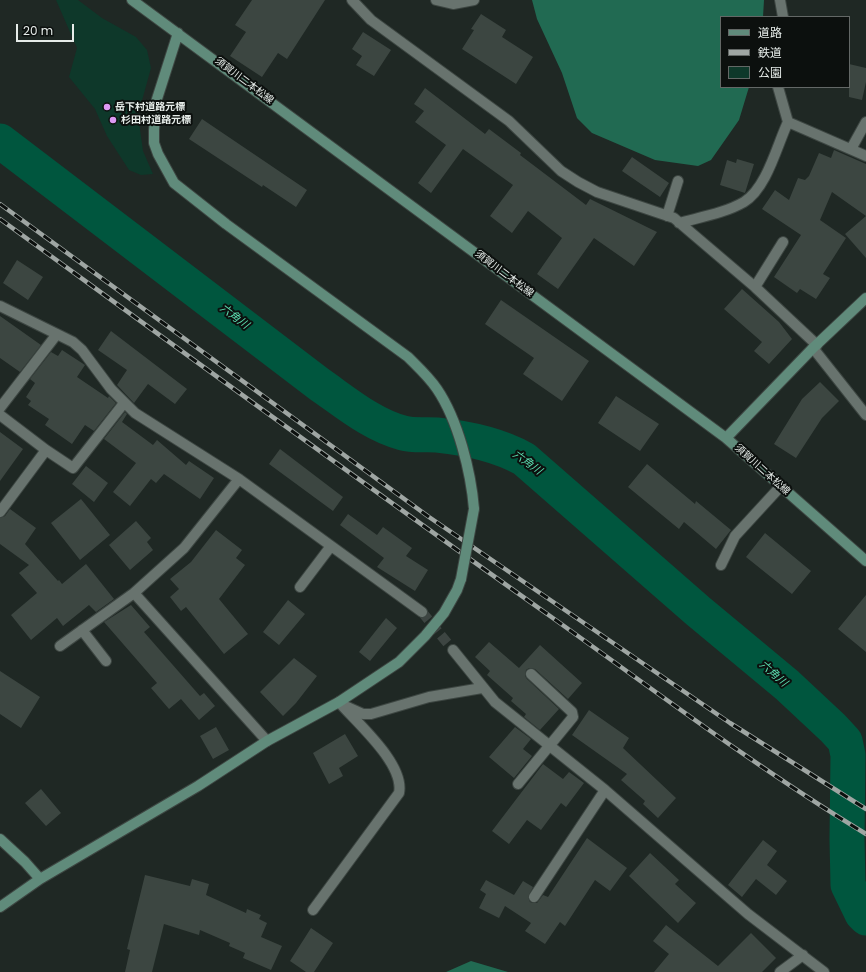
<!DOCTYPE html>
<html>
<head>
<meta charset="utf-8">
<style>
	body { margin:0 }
	#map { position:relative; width:866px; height:972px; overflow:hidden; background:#1f2824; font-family:Poppins,"Noto Sans JP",sans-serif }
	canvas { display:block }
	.legend { position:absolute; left:720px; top:16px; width:130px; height:72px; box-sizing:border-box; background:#0c100e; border:1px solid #636866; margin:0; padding:5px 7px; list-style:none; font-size:12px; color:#e6ece9 }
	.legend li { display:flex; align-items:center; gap:8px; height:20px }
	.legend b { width:20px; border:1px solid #636866 }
	.scale { position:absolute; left:16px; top:24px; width:58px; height:18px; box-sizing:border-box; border:2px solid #e6ece9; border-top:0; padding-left:5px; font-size:12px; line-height:14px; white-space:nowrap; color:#e6ece9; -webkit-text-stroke:3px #0c100e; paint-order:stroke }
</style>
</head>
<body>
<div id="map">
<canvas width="866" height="972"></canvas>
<ul class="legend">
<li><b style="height:5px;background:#608b7b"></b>道路</li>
<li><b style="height:5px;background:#9fa6a3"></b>鉄道</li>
<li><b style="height:11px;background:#0e382a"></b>公園</li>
</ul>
<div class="scale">20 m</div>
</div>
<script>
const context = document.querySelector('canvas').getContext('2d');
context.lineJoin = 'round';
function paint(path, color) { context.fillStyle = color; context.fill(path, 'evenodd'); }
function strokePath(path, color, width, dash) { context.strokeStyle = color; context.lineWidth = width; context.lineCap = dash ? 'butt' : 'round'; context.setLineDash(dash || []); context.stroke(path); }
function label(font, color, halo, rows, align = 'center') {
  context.font = font + ' Poppins,"Noto Sans JP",sans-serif'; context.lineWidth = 4; context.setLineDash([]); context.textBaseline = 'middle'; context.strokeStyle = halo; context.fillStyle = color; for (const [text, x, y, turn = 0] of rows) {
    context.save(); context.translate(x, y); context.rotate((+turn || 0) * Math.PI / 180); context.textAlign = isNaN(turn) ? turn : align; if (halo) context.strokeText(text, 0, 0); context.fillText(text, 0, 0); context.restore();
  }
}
paint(new Path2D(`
	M56,0h22l24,18 34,19 11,13 4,18 -13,47 5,36 10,23 -12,1 -12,-5 -22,-34 -12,-27 -26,-32 8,-29z`), '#0e382a');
paint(new Path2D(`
	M532,0h232l-1,17h-42v70h28l-10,33 -28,40 -13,6 -43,-6 -63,-27 -15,-15 -15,-45 -25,-54z
	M471,961l37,11h-62z`), '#216a52');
strokePath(new Path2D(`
	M0,141l319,243c26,18 53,41 84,49 11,3 23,1 34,2 30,3 60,9 87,24l174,152 89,74 46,43 12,13 3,14 -1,84 1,46 14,29 4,4`), '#00563e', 35);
paint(new Path2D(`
	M252,0h73l-38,59 -9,-6 -16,24 -32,-21 16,-24 -11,-7z
	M481,14l25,16 -4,7 31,20 -17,27 -54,-35 12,-19 -3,-1z
	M363,32l28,18 -17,26 -18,-11 6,-9 -10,-7z
	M849,64l17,4v14l-4,18 -13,-3z
	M425,88l60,46 4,-5 32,24 -1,2 66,50 4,-6 67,33 -23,34 -40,-28 -36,51 -21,-15 25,-36 -34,-27 -16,22 -22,-17 23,-31 -50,-36 -32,44 -13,-10 28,-38 -31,-23 9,-11 -10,-7z
	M202,119l105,71 -11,17 -33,-22 -1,2 -73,-48z
	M834,150l32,14v94l-21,-24 21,-18 -34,-24 -12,28 26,18 -23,36 7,4 -14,21 -16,-10 -3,4 -23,-16 27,-42 -39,-26 13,-19 14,10 9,-22 7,2 4,-4 10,-23 12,5z
	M632,157l37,26 -9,14 -38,-26z
	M737,159l17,5 -9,29 -25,-8 7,-25 9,3z
	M17,260l26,17 -15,23 -25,-17z
	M742,289l37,33 13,17 -23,25 -15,-13 8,-9 -38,-33z
	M501,300l88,61 -27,40 -39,-27 11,-16 -49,-34z
	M0,316l41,29 -21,27 -20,-14z
	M111,331l76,58 -12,15 -27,-20 -14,19 -17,-18 10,-15 -29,-20z
	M62,350l23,15 -8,12 31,21 1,-2 7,7 -22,28 -9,-6 -13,19 -27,-19 4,-6 -21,-14 3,-4 -5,-4 9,-14 -5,-4 21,-27 7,4z
	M820,382l19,19 -17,17 -26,40 -22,-14 28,-45z
	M616,396l43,28 -19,27 -42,-28z
	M125,412l2,2 -5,8 31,23 4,-5 29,25 3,-4 25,17 -14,21 -36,-25 -8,9 -5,-4 -21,27 -17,-14 23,-29 -32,-24z
	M0,432l23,17 -23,32z
	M280,449l63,48 -10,14 -64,-47z
	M647,464l48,40 1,-3 35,29 -15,19 -32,-27 -5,7 -51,-42z
	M86,466l22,17 -14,19 -22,-18z
	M81,499l29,36 -30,25 -29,-37z
	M10,509l26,19 -11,16 33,37 1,-1 3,4 24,-20 28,35 -18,13 -7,-7 -26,21 -6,-8 -26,22 -20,-25 26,-22 -18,-20 10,-8 -29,-21v-26l5,-2z
	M348,514l29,21 6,-8 29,21 -6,8 22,14 -13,21 -38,-24 7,-9 -44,-33z
	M136,521l15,17 -4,4 6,8 -23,20 -21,-25z
	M216,530l26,20 -6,8 9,7 -26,34 29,35 -24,20 -38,-47 -5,4 -11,-14 9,-8 -9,-10 21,-17z
	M765,533l46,38 -19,23 -46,-37z
	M866,595v57l-28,-23z
	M288,600l17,14 -26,31 -16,-13z
	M131,605l19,22 -6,5 56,64 4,-3 11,13 -16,14 -18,-21 -12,10 -18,-21 6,-5 -53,-61z
	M386,618l11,10 -27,33 -11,-9z
	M489,642l30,26 21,-23 42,38 -14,16 -33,-30 -6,-1 -3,2 -1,6 2,3 32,30 -19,21 -16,-13 2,-3 -15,-13 2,-3 -26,-23 3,-4 -15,-14z
	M294,658l23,18 -21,27 -13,13 -23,-24z
	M0,671l40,26 -19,31 -21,-14z
	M589,710l40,28 -6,10 53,50 -18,20 -15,-14 2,-3 -24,-21 6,-6 -55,-39z
	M216,727l13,23 -16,9 -13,-23z
	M515,727l16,12 -8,10 9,7 -18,22 -25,-21z
	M345,734l13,22 -19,12 4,8 -14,8 -16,-31z
	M543,764l20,15 6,-7 15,11 -18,24 -5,-4 -20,27 -14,-10 -18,24 -17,-13z
	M41,789l20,24 -15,13 -21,-23z
	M587,838l40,30 -17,23 -15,-11 -30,46 -5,-4 -15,22 -20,-13 6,-8 -26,-17 -6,12 -20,-10 7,-14 -6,-4 6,-10 28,15 9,-14 10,6 -5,10 2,5 3,1h4l6,-8 5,2z
	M763,840l14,11 -10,14 20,16 -11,14 -20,-16 -14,18 -14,-12z
	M650,853l29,27 -4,4 21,19 -18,20 -49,-47z
	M145,875l45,11 2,-7 17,5 -3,11 40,18 1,-4 14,6 -2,4 8,4 -6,14 21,9 -11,24 -28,-12 2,-5 -16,-7 1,-3 -30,-13 -1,5 -35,-11 -12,48h-27l5,-22 -3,-1z
	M666,925l52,41 33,-33 25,25 -14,14h-108l15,-18 -16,-13z
	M311,928l22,15 -19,29h-8l-16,-11z`), '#3c4641');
strokePath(new Path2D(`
	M422,612l31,38`), '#3d4542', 10, [10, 5]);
const street = new Path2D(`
	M352,0l19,20 138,101 52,50 17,11 19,10 77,26 81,69 62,58
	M436,0l17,4 21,-4
	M780,0l3,17
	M778,87l10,35
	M851,149l15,-27
	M667,216l11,-35
	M679,223c22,-6 46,-10 65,-21 23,-14 33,-57 44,-80l78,34
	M755,287l28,-45
	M0,306l73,36 9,8 29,39 24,24 104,66 183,133
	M813,348l53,67
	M0,408l57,-74
	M0,415l46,35 -46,62
	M46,450l27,18 51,-65
	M721,565l14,-29 45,-49
	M300,587l31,-41
	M134,593l133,148
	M82,630l24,31
	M60,646l74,-53 50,-45 55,-69
	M453,650l42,52 110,88 143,124 76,58
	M343,705l20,9h8l58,-17 53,-9
	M518,784l55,-67 -1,-5 -41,-38
	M534,897l71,-107
	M313,910l86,-117c6,-29 -42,-70 -60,-91
	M780,972l23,-17`);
const secondary = new Path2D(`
	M132,0l594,438 140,123
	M178,33l-22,69 -2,28v13l4,11 16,29 52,41 182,133c10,10 21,20 29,32 21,31 34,83 37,120
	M726,438l87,-90 53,-50
	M0,839l25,23 15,17
	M0,907l40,-28 158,-93 69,-45 72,-39 60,-40 26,-26 19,-23 13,-23 4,-11`);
strokePath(street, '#3d4642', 12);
strokePath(secondary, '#3d4642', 12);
strokePath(street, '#68736e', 10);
strokePath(secondary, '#608b7b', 10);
const rail = new Path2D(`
	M0,204l429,313 301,206 136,86
	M0,219c183,133 365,266 550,397 104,74 207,152 316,218`);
strokePath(rail, '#9fa6a3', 4.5);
strokePath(rail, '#0c100e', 3, [9]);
const secondaryBridge = new Path2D(`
	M461,579l13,-70`);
strokePath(secondaryBridge, '#3d4642', 12, []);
strokePath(secondaryBridge, '#608b7b', 10);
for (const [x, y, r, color] of [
	[107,107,4,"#dc99f4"],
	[113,120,4,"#dc99f4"]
]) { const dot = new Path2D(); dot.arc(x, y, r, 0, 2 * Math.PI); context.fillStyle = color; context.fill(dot); strokePath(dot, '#0c100e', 1.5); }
label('10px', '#e6ece9', '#0c100e', [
	["須賀川二本松線",244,81,37],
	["須賀川二本松線",504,274,37],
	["須賀川二本松線",762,470,42]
]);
label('bold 10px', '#e6ece9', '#0c100e', [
	["岳下村道路元標",115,107],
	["杉田村道路元標",121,120]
], 'left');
label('italic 11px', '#5bdeb0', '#0c100e', [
	["六角川",234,317,37],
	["六角川",527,463,36],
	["六角川",773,674,41]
]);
</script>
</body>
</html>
